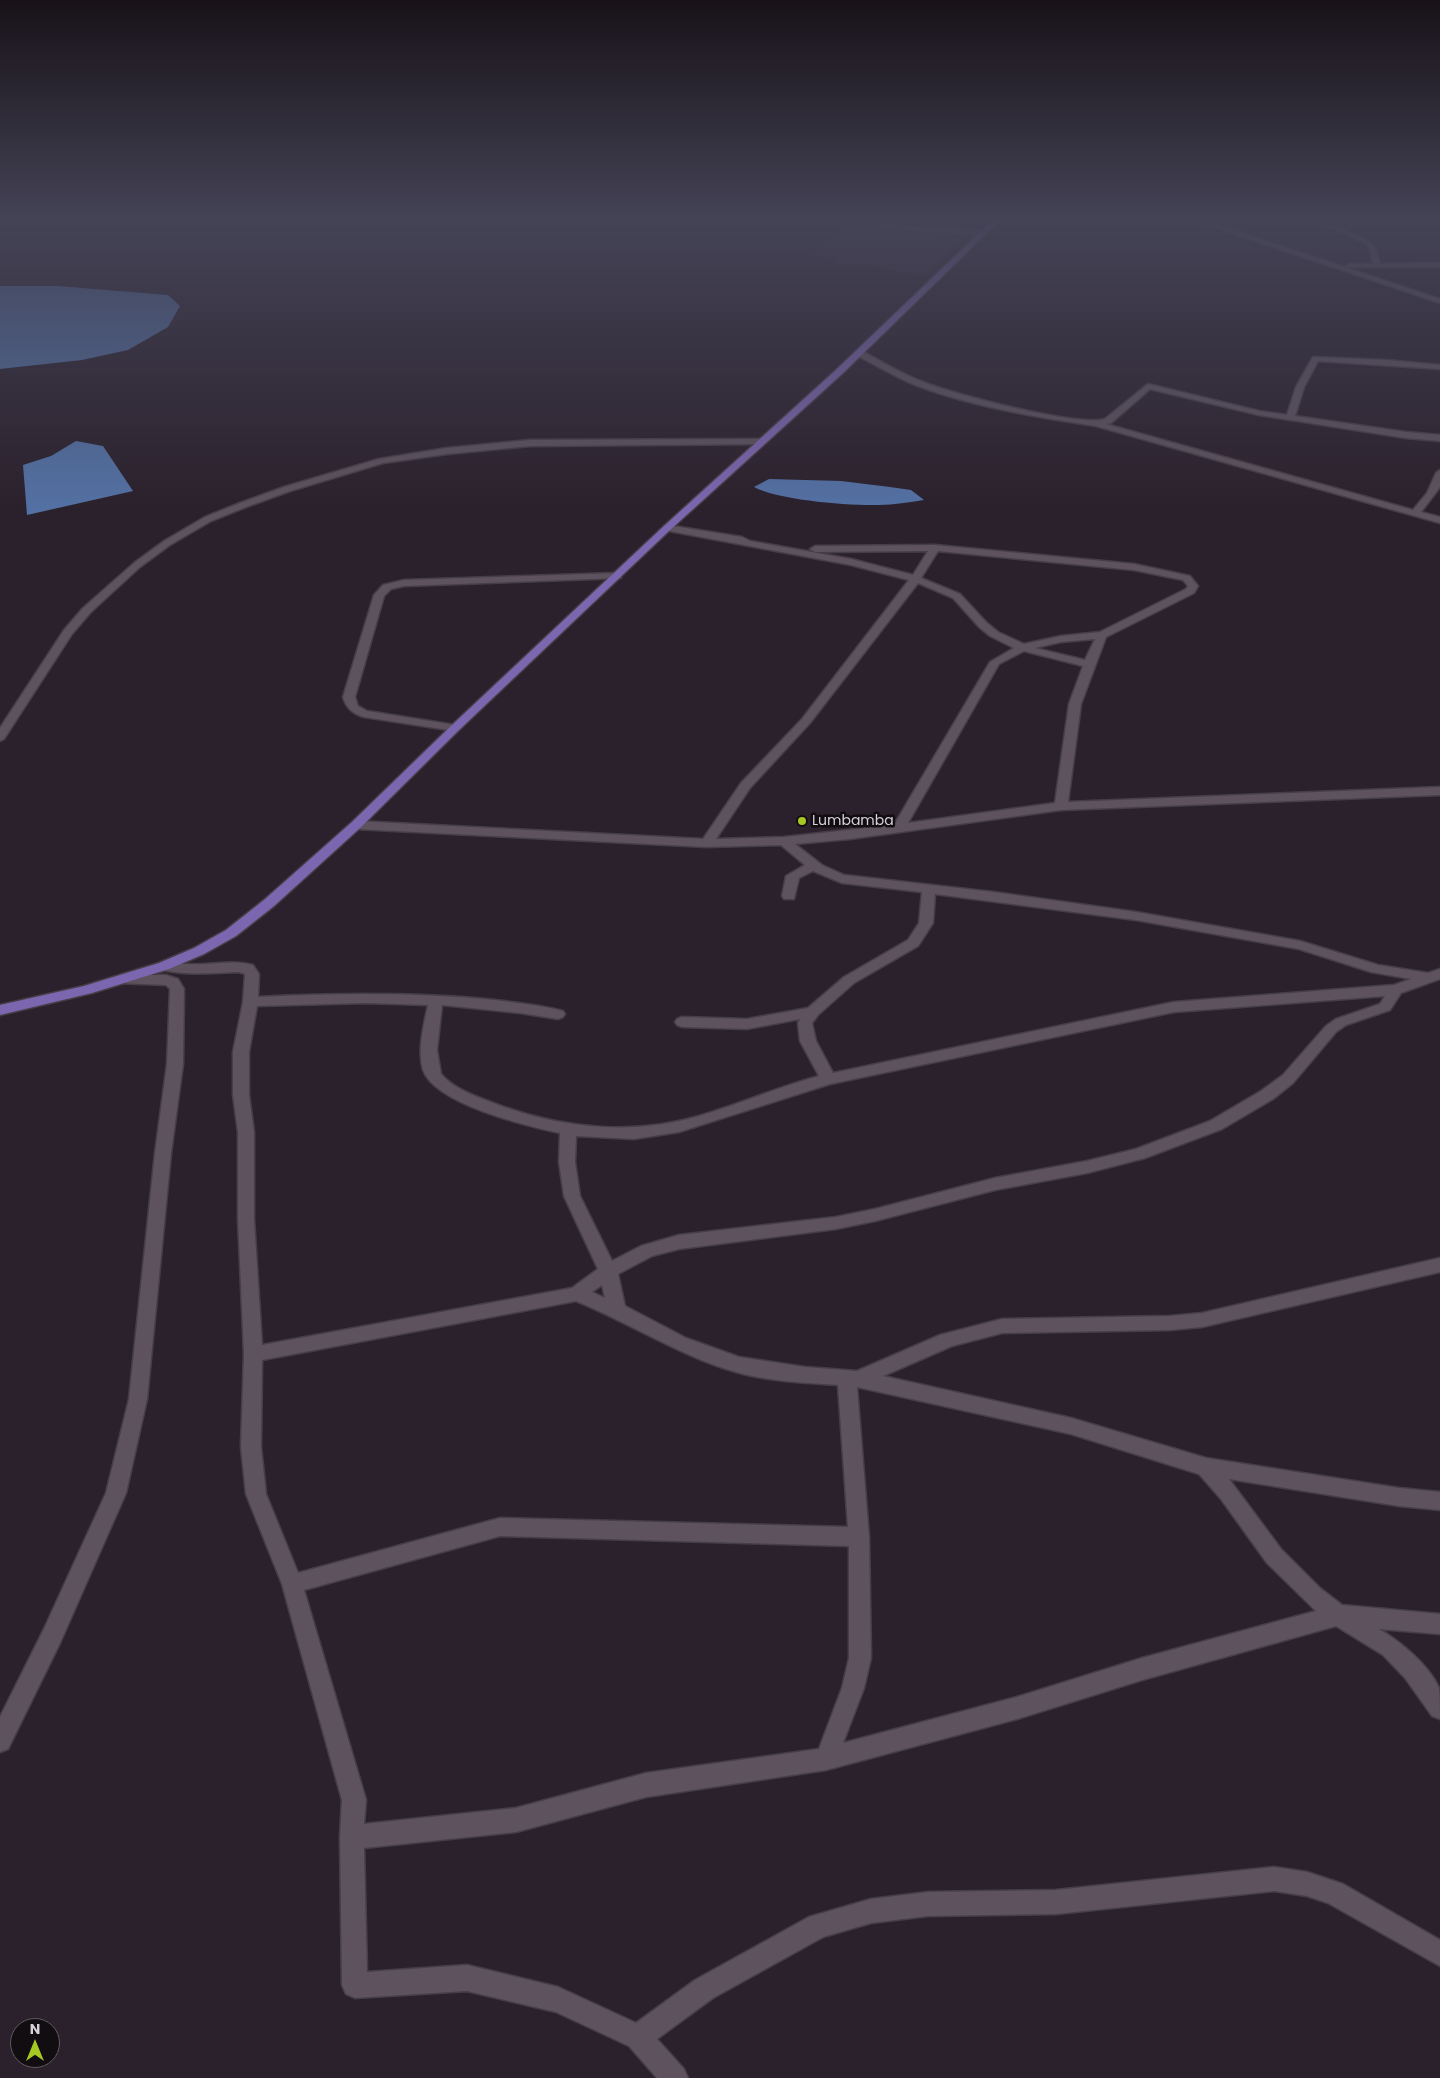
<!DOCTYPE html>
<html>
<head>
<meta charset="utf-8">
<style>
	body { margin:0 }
	#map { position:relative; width:1440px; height:2078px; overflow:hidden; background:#2b212c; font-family:Poppins,sans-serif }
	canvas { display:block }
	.north { position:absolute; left:10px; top:2018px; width:50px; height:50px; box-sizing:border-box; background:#110d11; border:1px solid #605b60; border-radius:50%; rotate:0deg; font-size:14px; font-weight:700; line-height:20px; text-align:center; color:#d6d0d7 }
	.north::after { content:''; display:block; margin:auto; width:18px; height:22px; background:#a5c823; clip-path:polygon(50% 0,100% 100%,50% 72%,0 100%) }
</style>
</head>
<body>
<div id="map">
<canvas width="1440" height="2078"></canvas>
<div class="north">N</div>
</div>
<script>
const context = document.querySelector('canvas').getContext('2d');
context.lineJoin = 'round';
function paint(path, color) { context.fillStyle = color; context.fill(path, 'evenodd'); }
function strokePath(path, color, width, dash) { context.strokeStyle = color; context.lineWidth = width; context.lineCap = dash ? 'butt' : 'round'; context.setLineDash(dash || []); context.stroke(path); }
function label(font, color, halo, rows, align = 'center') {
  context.font = font + ' Poppins,sans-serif'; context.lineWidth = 5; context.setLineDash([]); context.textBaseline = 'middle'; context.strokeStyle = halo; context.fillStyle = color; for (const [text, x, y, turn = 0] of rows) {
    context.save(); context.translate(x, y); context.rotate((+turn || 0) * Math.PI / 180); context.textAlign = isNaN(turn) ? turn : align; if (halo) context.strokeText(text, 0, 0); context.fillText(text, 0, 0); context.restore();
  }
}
paint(new Path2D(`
	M849,224l117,12 -41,40 -28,-4 -15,-5 -50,-4 7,-5 -27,-4z`), '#372938');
paint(new Path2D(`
	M0,286h57l111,9 12,11 -12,21 -40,23 -46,10 -82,9z
	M76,441l27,5 30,45 -106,24 -4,-50 28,-9z
	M769,479l72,2 49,6 21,3 13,10c-15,2 -30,5 -45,5 -30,1 -101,-5 -125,-18z`), '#5371a4');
const minor = new Path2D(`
	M832,220h22l63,7 67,4 3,2 -3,2 -67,-4z
	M1193,220h10l237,79v4z
	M1315,220h9l46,22 6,8 4,14 60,-1v4h-93l-1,-1 3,-2h24l-3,-14 -4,-6z
	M856,351h6c20,11 40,23 61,31 30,12 155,45 182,37l43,-35 111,27 28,4 9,-28 17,-30 73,3 54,5v4l-122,-8 -14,26 -9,29 111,16 34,3v6l-34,-3 -147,-23 -109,-26 -39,34 -5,1 307,86 14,-17 9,-20 4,-3v17l-19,25 19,5v6l-344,-97c-59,-9 -122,-19 -178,-40 -21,-8 -42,-21 -62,-31z
	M761,439l3,1v4l-234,2 -83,8 -64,9 -93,28 -44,16 -35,14 -41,24 -30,22 -49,45 -19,22 -68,105 -4,2v-13l64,-98 19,-22 51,-45 30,-22 41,-24 35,-14 44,-16 95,-28 68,-11 83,-8z
	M667,525l75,12 8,4 101,18 62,16 15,-24 -113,1 -5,-3 5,-3 120,-1 199,19 56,12 8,10 -4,7 -88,44 -25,67 -13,98 372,-15v8l-379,15 -211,29 -55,5 27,21 22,10 149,17 143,20 164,29 78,24 50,8 12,-4v10l-39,14 -11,17 -44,15 -10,7 -43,51 -20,16 -51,30 -77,29 -58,15 -92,17 -120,31 -39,8 -157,20 -27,7 -34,18 7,32 61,32 53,19 66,10 52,4 83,-36 62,-16 168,-3 32,-3 238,-55v14l-238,55 -32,3 -168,3 -50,13 -69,30 188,42 135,40 193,30 41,4v18l-41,-4 -170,-27 52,70 39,39 22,17 98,9v20l-61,-5c21,12 51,37 60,59 1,8 1,22 1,31l-8,-3 -27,-38 -22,-23 -47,-29 -194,54 -125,39 -191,51 -180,27 -130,35 -152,16 3,124 100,-7 91,22 78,36 59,-43 114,-63 62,-18 57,-7 128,-2 218,-23 33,5 36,12 97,56v26l-112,-63 -21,-7 -33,-5 -218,23 -128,2 -57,7 -48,14 -110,61 -56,41 27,30 4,9h-31l-28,-32 -73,-34 -89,-21 -112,7 -9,-4 -4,-9 -2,-148 2,-37 -60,-216 -36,-90 -5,-47 3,-93 -6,-135v-87l-5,-37v-43l10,-50 2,-28 -6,-2c-27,1 -54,4 -80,-3l-2,-3 2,-3c9,-3 18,1 27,1 22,2 45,-5 67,1l6,9 -1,23c79,-4 158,-5 237,3 22,3 46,5 68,11l2,3 -2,3 -5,2 -38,-6 -78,-8 -5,45 4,24c14,17 43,25 63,33 63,22 131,28 195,9 41,-12 79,-29 120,-40l-19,-35 -2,-18 2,-4 -53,10 -65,-2 -5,-2 -2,-3 2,-3 5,-2 65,2 61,-11 36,-31 64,-37 11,-17 3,-31 -80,-9 -29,-12 -14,7 -5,21h-10l-2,-3 4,-20 19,-11 -24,-20 -74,2 -351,-18 -6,-4 6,-4 347,18 38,-56 61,-64 107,-139 -58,-15 -187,-35v-4zM938,551l196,19 49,10 5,6 -2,3 -86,43 -39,4 -37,8 -26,-12 -11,-9 -27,-29 -39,-16zM918,583l35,15 26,29 11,9 24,12 -24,14 -96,163 -110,12 -68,2 34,-51 60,-65zM1095,639l-10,21 -50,-12 26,-6zM1024,651l59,15 -14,38 -14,99 -147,20 91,-159zM935,894l201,26 163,29 72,23 40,7 -17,6 -220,17 -341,71 -17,-32 -4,-18 6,-8 36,-32 64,-37 15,-23zM1385,996l-5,8 -44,15 -10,7 -43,49 -22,16 -51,30 -74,28 -49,12 -92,17 -120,31 -39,8 -157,18 -38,11 -29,15 -32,-65 -5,-34 1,-26 58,3 45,-7 151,-48 344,-72zM366,1003l62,2c-4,19 -11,45 -5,65 12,34 104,56 137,63l-1,29 5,34 34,73 -26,19 -310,57 -8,-126v-87l-5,-37v-43l8,-46zM602,1285l3,13 -13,-6zM576,1301c54,22 104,55 160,71 29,9 72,11 102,13l10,142 -348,-9 -202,55 -32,-79 -5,-47 1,-87zM857,1387l214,47 128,40 22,25 46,64 49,48 -174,47 -125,39 -174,46 21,-55 7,-30 -2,-121zM500,1536l349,10v112l-7,30 -23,61 -173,24 -130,35 -152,16 2,-24 -62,-210z
	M617,573l4,1v4l-217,8 -13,3 -7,7 -29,101 3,9 9,5 88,14 6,3 -6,3 -91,-14c-11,-3 -18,-9 -21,-20l31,-102 9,-10 21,-5z
	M121,975h45l12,4 6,10 -1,75 -12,89 -24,246 -21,94 -66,150 -52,106 -8,3v-35l44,-88 62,-136 23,-94 26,-246 12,-89 3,-75 -4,-4 -50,-2 -2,-3 2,-3z`);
const primary = new Path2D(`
	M993,220h7l-157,153 -173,157 -211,200 -99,98 -86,78 -38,30 -32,18 -35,15 -77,24 -92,22v-10l84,-19 75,-23 35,-15 32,-18 38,-30 88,-78 99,-96 213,-200 173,-157z`);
strokePath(minor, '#463e47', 3);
strokePath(primary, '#463e47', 3);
paint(minor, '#5d525e');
paint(primary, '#7c66b0');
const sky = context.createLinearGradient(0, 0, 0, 511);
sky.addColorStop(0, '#181218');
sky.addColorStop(0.43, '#444356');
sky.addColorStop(1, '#44435600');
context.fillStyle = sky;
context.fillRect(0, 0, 1440, 511);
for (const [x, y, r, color] of [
	[802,821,5,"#a5c823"]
]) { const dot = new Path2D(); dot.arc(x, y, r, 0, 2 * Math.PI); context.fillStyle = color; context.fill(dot); strokePath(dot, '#110d11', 2); }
label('14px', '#d6d0d7', '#110d11', [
	["Lumbamba",812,821]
], 'left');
</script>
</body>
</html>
